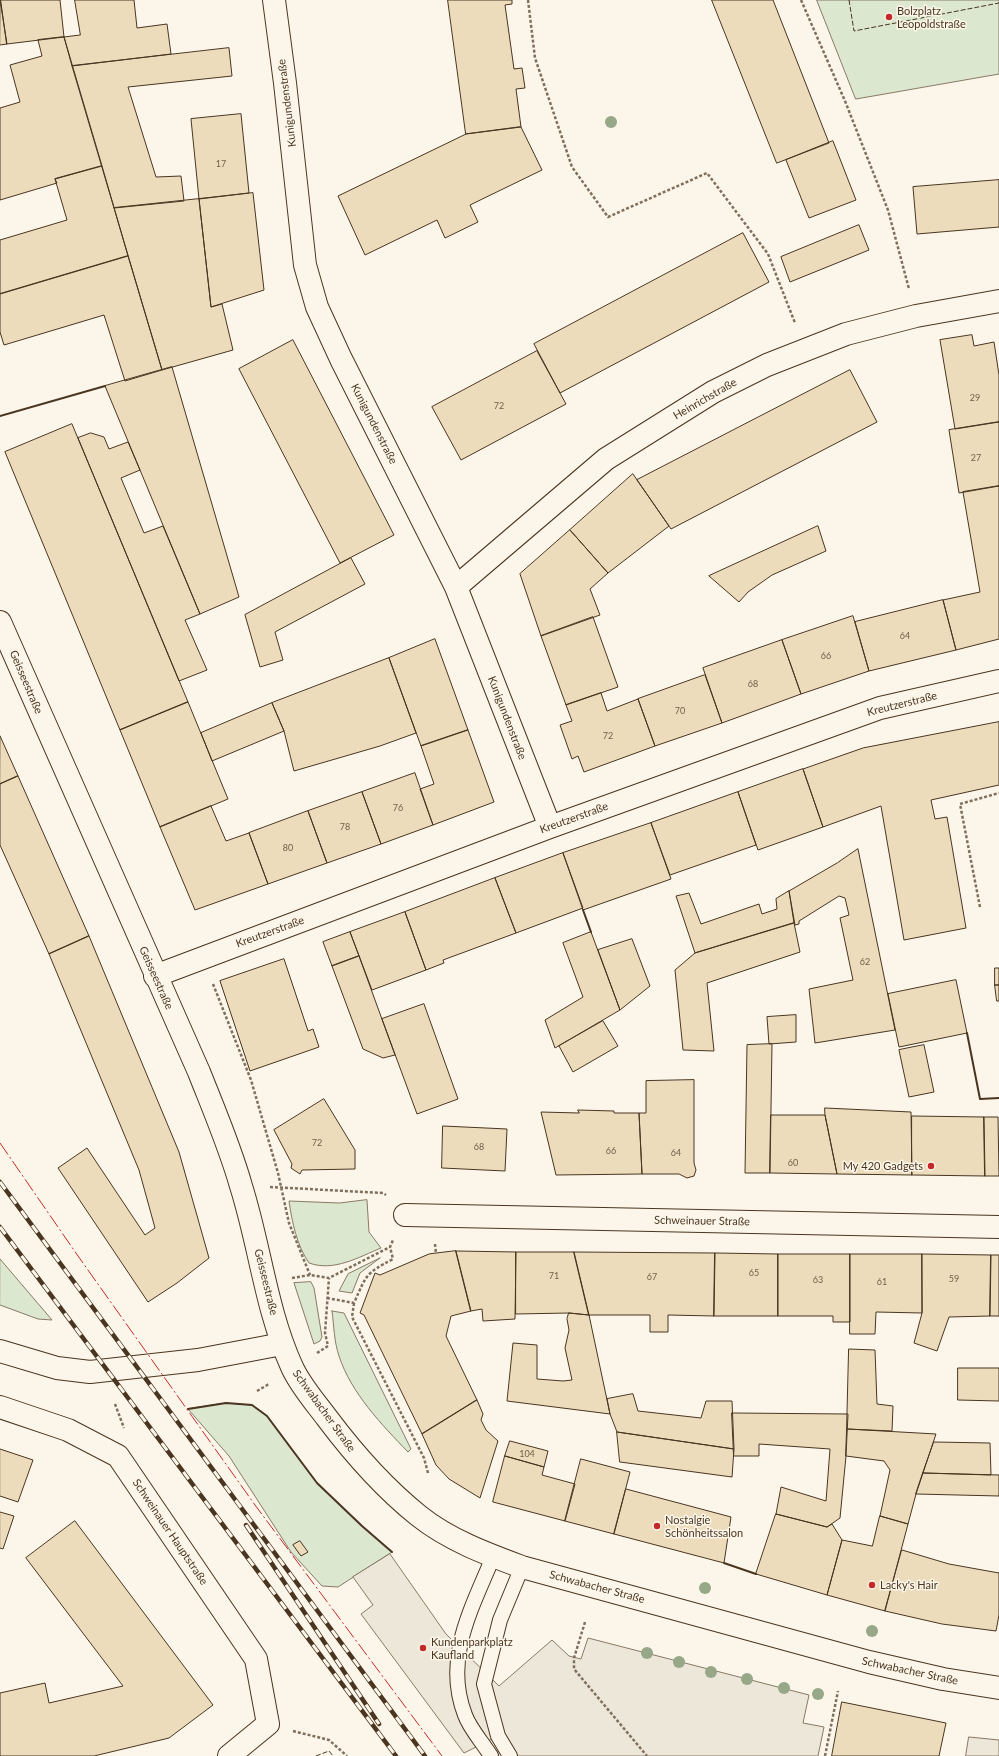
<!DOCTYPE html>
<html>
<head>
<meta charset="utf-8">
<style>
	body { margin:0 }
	canvas { display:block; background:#fbf6e9 }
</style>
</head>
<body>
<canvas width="999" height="1756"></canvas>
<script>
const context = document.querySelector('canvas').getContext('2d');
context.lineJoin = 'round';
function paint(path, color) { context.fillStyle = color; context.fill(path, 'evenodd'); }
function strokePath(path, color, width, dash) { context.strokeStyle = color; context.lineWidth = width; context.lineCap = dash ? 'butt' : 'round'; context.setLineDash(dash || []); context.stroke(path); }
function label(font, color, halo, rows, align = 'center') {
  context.font = font + ' Lato,sans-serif'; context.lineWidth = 3; context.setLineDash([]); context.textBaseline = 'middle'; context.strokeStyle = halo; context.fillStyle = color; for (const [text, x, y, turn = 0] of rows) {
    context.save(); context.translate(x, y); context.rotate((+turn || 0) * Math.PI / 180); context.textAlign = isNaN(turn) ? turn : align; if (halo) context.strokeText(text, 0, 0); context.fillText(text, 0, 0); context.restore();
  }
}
const green = new Path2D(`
	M817,0h182v74l-143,25z
	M367,1200l2,32 12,16c-22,9 -47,24 -72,15 -12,-17 -17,-41 -20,-62l50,2z
	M380,1258l-20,15 -8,20 -13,-2 9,-17z
	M0,1259l52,61 -14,-1 -38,-14z
	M311,1282l3,6 8,49 -2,4 -6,3 -20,-61z
	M332,1311l12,2 67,136 -3,3c-26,-27 -57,-59 -69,-96 -5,-15 -5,-30 -7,-45z
	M226,1403l26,2 15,11 50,67 45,43 30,26 -54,35 -16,-1 -31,-34 -62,-96 -41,-47z`);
paint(green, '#dce7d0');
strokePath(green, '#887966', 1);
const parking = new Path2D(`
	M390,1554l56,80 53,52 53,-46 17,16 12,3 7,-21 221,57 -6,28 21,4 -6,29h-308l-12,-20 -34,17 -103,-139 12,-9 -20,-28z
	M969,1737l30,3v16h-33z`);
paint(parking, '#ede7d9');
strokePath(parking, '#887966', 1);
const building = new Path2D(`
	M0,0l7,44 -7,1z
	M1,0h59l4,37 -57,7z
	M75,0h59l3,28 30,-4 4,30 -99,12 -8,-29 16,-2z
	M448,0h64v4l-7,1 9,64 8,-1 3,20 -9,1 5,38 -55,7z
	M712,0h61l56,143 -52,20z
	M64,37l38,129 -47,13 2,4 -57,17v-92l20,-6 -10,-37 32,-9 -4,-16z
	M229,48l3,28 -104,11 28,90 25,-1 3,25 -70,7 -42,-142z
	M241,114l8,79 -50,6 -8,-80z
	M521,127l21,43 -72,35 8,17 -33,16 -8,-18 -72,35 -27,-59 128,-62z
	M833,141l23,59 -47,18 -23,-58z
	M102,166l26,90 -128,38v-54l67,-20 -12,-41z
	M999,180v47l-82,7 -4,-47z
	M253,193l11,97 -53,17 -12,-108z
	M199,199l12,108 11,-3 11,46 -71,20 -48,-162z
	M859,225l10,25 -79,32 -9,-25z
	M743,233l26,49 -209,111 -26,-49z
	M128,256l34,114 -37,11 -21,-66 -100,30 -4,-13v-38z
	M972,335l2,11 20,-4 5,33v47l-44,7 -15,-89z
	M293,340l101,195 -54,28 -101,-194z
	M537,351l29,53 -105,56 -29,-53z
	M172,367l67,230 -39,17 -95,-228z
	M850,370l27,52 -206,107 -34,-49z
	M999,422v64l-40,7 -10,-63z
	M72,424l116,278 -68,28 -115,-278z
	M91,433l13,4 5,12 19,-7 12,28 -19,8 23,55 19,-7 37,88 -15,6 22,50 -28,11 -101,-243z
	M633,474l36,52 -61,47 -38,-43z
	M999,486v153l-43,11 -13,-50 37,-8 -17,-100z
	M818,526l8,25 -54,24 -24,17 -9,10 -30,-26z
	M570,530l38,43 -18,16 10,26 -59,21 -21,-62z
	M351,558l14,26 -90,48 8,28 -23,7 -15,-52z
	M943,600l13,50 -87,21 -14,-49z
	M853,616l16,55 -68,23 -19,-54z
	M593,617l25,70 -52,18 -25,-69z
	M435,639l33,91 -47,16 -32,-88z
	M782,640l19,54 -79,29 -19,-55z
	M389,658l27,75 -36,13 -86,25 -10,-40 -12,-28z
	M705,675l17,48 -67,23 -17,-47z
	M601,693l6,18 31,-12 17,47 -71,26 -6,-16 -6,3 -12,-34 12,-4 -6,-16z
	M188,702l40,97 -68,28 -40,-97z
	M272,703l12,28 -72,30 -11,-28z
	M999,722v63l-68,15 4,19 12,-2 19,111 -62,12 -23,-134 -58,21 -20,-58 60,-21z
	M468,730l26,72 -61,23 -13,-36 14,-5 -13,-38z
	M0,736l18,40 -18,8z
	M803,769l20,58 -65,23 -20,-58z
	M415,773l18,52 -52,19 -19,-52z
	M18,776l71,160 -40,18 -49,-109v-61z
	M362,792l19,52 -54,19 -19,-52z
	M738,792l18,53 -86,30 -19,-52z
	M211,806l15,35 23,-8 19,51 -73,26 -35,-83z
	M308,811l19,52 -59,21 -19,-51z
	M651,823l20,56 -88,31 -20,-57z
	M858,849l37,181 -80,13 -6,-54 44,-9 -13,-62 9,-3 -4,-17 -6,-2 -40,25v3l-4,1 -6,-34 48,-28z
	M563,853l20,55 -67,25 -21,-55z
	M495,878l21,55 -73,27 1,3 -18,7 -21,-58z
	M789,891l5,32 -99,30 -19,-57 13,-3 12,31 58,-20 3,10 15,-5 -1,-10z
	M405,912l21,58 -54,20 -22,-58z
	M794,923l6,29 -93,31 7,68 -31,-1 -8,-80 20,-17z
	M350,932l9,24 -27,10 -9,-24z
	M591,932l29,78 -65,38 -10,-28 38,-23 -20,-54z
	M89,936l90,216 30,106 -32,25 -29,19 -90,-134 29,-20 58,87 10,-7 -16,-58 -90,-216z
	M632,939l18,47 -30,24 -22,-60z
	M359,956l36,99 -12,3 -20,-9 -31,-83z
	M284,959l24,72 5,-2 6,18 -69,24 -30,-90z
	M995,968h4v17h-4z
	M956,980l11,53 -68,14 -11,-53z
	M995,985h4v16h-2z
	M424,1004l34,95 -41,15 -35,-95z
	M796,1015v27l-27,2 -2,-27z
	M603,1021l15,25 -45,26 -14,-26z
	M772,1044l-2,129h-25l2,-128z
	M924,1045l10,47 -25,5 -10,-47z
	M694,1080v83l2,7 -2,6 -7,2 -8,-4h-37l-3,-61h7v-32z
	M324,1099l31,51v19l-53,1 -2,4 -9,-6 1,-4 -18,-34z
	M825,1108l86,4 1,63 -75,-1 -12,-59z
	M578,1110l36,1v2h25l3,61 -86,1 -15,-63 38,1z
	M771,1115h54l12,59 -67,-1z
	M912,1116l72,1 1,59 -73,-1z
	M984,1117h14l1,59h-14z
	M443,1126l64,3 -2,42 -63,-3z
	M456,1251l60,1 -1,67 -32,2 -1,-12 -11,2z
	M456,1251l15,60 -20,5 -5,20 31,64 -55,34 -58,-119 -4,-2 15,-40 5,2 49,-21z
	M516,1252h58l15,63 -20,-2 -53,1z
	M574,1252l141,1 -1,63 -46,-1v17h-18v-17h-61z
	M715,1253l63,1v62h-64z
	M778,1254h72v68h-17v-6h-55z
	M850,1254h72v59l-46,-1 -1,22h-25z
	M922,1254l69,1 -1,61 -41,1 -12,34 -23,-8 8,-30z
	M991,1255h8v61h-9z
	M569,1313l20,2 21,99 -103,-13 6,-58 24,2v34l26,2 9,-1 -7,-32 4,-18 -2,-11z
	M849,1349l26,1 2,54 16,2 -1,25 -45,-2z
	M958,1368h41v33l-41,-1z
	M633,1394l5,17 63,7 5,-17h26l2,48 -117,-17 -7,-18 -3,-15z
	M477,1400l6,14 -2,6 5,10 12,11 -18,57 -31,-19 -13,-14 -14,-31z
	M732,1413l116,1 -2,42 -6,62 -13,9 -51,-13 5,-27 45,14 4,-52 -71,-5v12h-25z
	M847,1429l89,5 -20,60 -8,30 -28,-8 10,-46 -6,-9 -38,-5z
	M617,1432l117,17 -2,28 -112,-15z
	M510,1441l38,10 -4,16 -39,-11z
	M934,1442l56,1 1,32 -68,-2z
	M0,1449l33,11 -15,42 -18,-6z
	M505,1456l39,11 -2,8 33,9 -10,37 -72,-19z
	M581,1459l49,13 -16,62 -49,-13z
	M923,1473l76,2v21l-83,-2z
	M626,1489l105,28 -7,46 -110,-29z
	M0,1512l14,4 -11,33 -3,-1z
	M776,1514l51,13 5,-3 10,16 -15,55 -71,-21z
	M880,1516l28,8 -23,87 -58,-16 15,-55 30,6z
	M75,1521l138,184 -44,33 -75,18h-94v-63l45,-10 4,20 74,-17 -97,-128z
	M300,1541l8,11 -7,4 -8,-11z
	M902,1550l47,14 50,9v42l-3,16 -54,-7 -57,-13z
	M842,1702l104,21 -7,33h-107z`);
paint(building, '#ecdcbc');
strokePath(building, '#4a3520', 1);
const lane = new Path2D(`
	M491,1756c-8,-13 -21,-27 -26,-41 -22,-57 7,-107 28,-158
	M510,1756l-12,-20 -14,-52 16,-64 22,-53`);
const street = new Path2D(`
	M274,0l11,83 20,182 12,42 24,52 115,228 94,240
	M456,587l150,-128 107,-67 54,-27 79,-31 70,-18 83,-15
	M155,976l395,-149 330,-119 119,-27
	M405,1215l594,12
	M0,1407l68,23 50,26 138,203 12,65 -39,32`);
const secondary = new Path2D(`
	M0,622l199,450c15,38 31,75 42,114 19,60 25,124 51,181 8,18 23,35 35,51 27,36 57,70 92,98 30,24 68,38 103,51l347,95 74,17 56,9
	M0,1351l57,17 33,4 108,-12 84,-16`);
strokePath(lane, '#4a3520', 16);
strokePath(street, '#4a3520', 24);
strokePath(secondary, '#4a3520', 24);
strokePath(new Path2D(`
	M528,0l7,58 37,109 36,50 99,-44 61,81 27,69
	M801,0l44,101 43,109 21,79
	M980,907l-20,-103 39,-11
	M213,984l38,96 27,93 11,50 21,52
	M270,1187l113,6 3,2
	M435,1244l1,10
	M292,1278l18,-3 19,3 61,-31 3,-7
	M327,1298l27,5c13,-29 11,-29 39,-44l-3,-12
	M354,1303l-2,14 72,141 4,15
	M317,1353l11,-7 -3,-13 4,-55
	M257,1391l12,-7
	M115,1404l9,24
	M585,1622l-11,36v11l73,87
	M293,1731l36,9 18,16
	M825,1756l13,-65`), '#7f6f5c', 2.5, [3, 2]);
strokePath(lane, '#fbf6e9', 14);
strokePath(street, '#fbf6e9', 22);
strokePath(secondary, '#fbf6e9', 22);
const rail = new Path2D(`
	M0,1182l425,574
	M0,1227l396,529
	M246,1525l133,199`);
strokePath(rail, '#4a3520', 4.5);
strokePath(rail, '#fbf6e9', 3, [9]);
strokePath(new Path2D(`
	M849,0l5,31 145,-28
	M316,1756l13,-5 4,5`), '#4a3520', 1, [5, 2]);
strokePath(new Path2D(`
	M0,416l105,-30
	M583,910l8,22
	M967,1033l13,66 19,-1
	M188,1409l38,-6 26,2 15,11 50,67 45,43 30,26
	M724,1563l32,11`), '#4a3520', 2);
strokePath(new Path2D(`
	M0,1143l78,113 177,249 187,251`), '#c62828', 1, [14, 3, 2, 3]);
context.fillStyle = '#96a887';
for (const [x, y] of [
	[611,122],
	[705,1588],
	[872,1631],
	[647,1653],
	[679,1662],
	[711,1672],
	[747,1679],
	[784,1688],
	[818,1694]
]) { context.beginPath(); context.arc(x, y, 6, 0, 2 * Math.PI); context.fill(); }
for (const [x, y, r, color] of [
	[889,17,4,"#c62828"],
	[931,1166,4,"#c62828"],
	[657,1526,4,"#c62828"],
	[872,1585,4,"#c62828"],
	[423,1648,4,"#c62828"]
]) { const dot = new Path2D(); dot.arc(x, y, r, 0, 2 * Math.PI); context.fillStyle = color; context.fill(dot); strokePath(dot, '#fbf6e9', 1.5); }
label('9px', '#725f47', null, [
	["17",221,164],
	["29",975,398],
	["72",499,406],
	["27",976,458],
	["64",905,636],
	["66",826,656],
	["68",753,684],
	["70",680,711],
	["72",608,736],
	["76",398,808],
	["78",345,827],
	["80",288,848],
	["62",865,962],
	["72",317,1143],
	["68",479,1147],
	["66",611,1151],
	["64",676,1153],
	["60",793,1163],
	["65",754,1273],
	["71",554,1276],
	["67",652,1277],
	["59",954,1279],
	["63",818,1280],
	["61",882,1282],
	["104",527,1454]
]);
label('11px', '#4a3520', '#fbf6e9', [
	["Bolzplatz",897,11],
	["Leopoldstraße",897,24],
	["My 420 Gadgets",923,1166,"right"],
	["Nostalgie",665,1520],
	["Schönheitssalon",665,1533],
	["Lacky's Hair",880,1585],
	["Kundenparkplatz",431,1642],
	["Kaufland",431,1655]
], 'left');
label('11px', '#4a3520', '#fbf6e9', [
	["Kunigundenstraße",287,103,-97],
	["Heinrichstraße",705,399,-30],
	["Kunigundenstraße",374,424,63],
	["Geisseestraße",26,682,67],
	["Kreutzerstraße",902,704,-14],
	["Kunigundenstraße",507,718,69],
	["Kreutzerstraße",574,818,-20],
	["Kreutzerstraße",270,932,-20],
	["Geisseestraße",156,978,66],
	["Schweinauer Straße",702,1221,1],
	["Geisseestraße",266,1282,76],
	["Schwabacher Straße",324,1411,54],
	["Schweinauer Hauptstraße",170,1532,56],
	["Schwabacher Straße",597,1587,15],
	["Schwabacher Straße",910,1671,12]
]);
</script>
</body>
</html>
